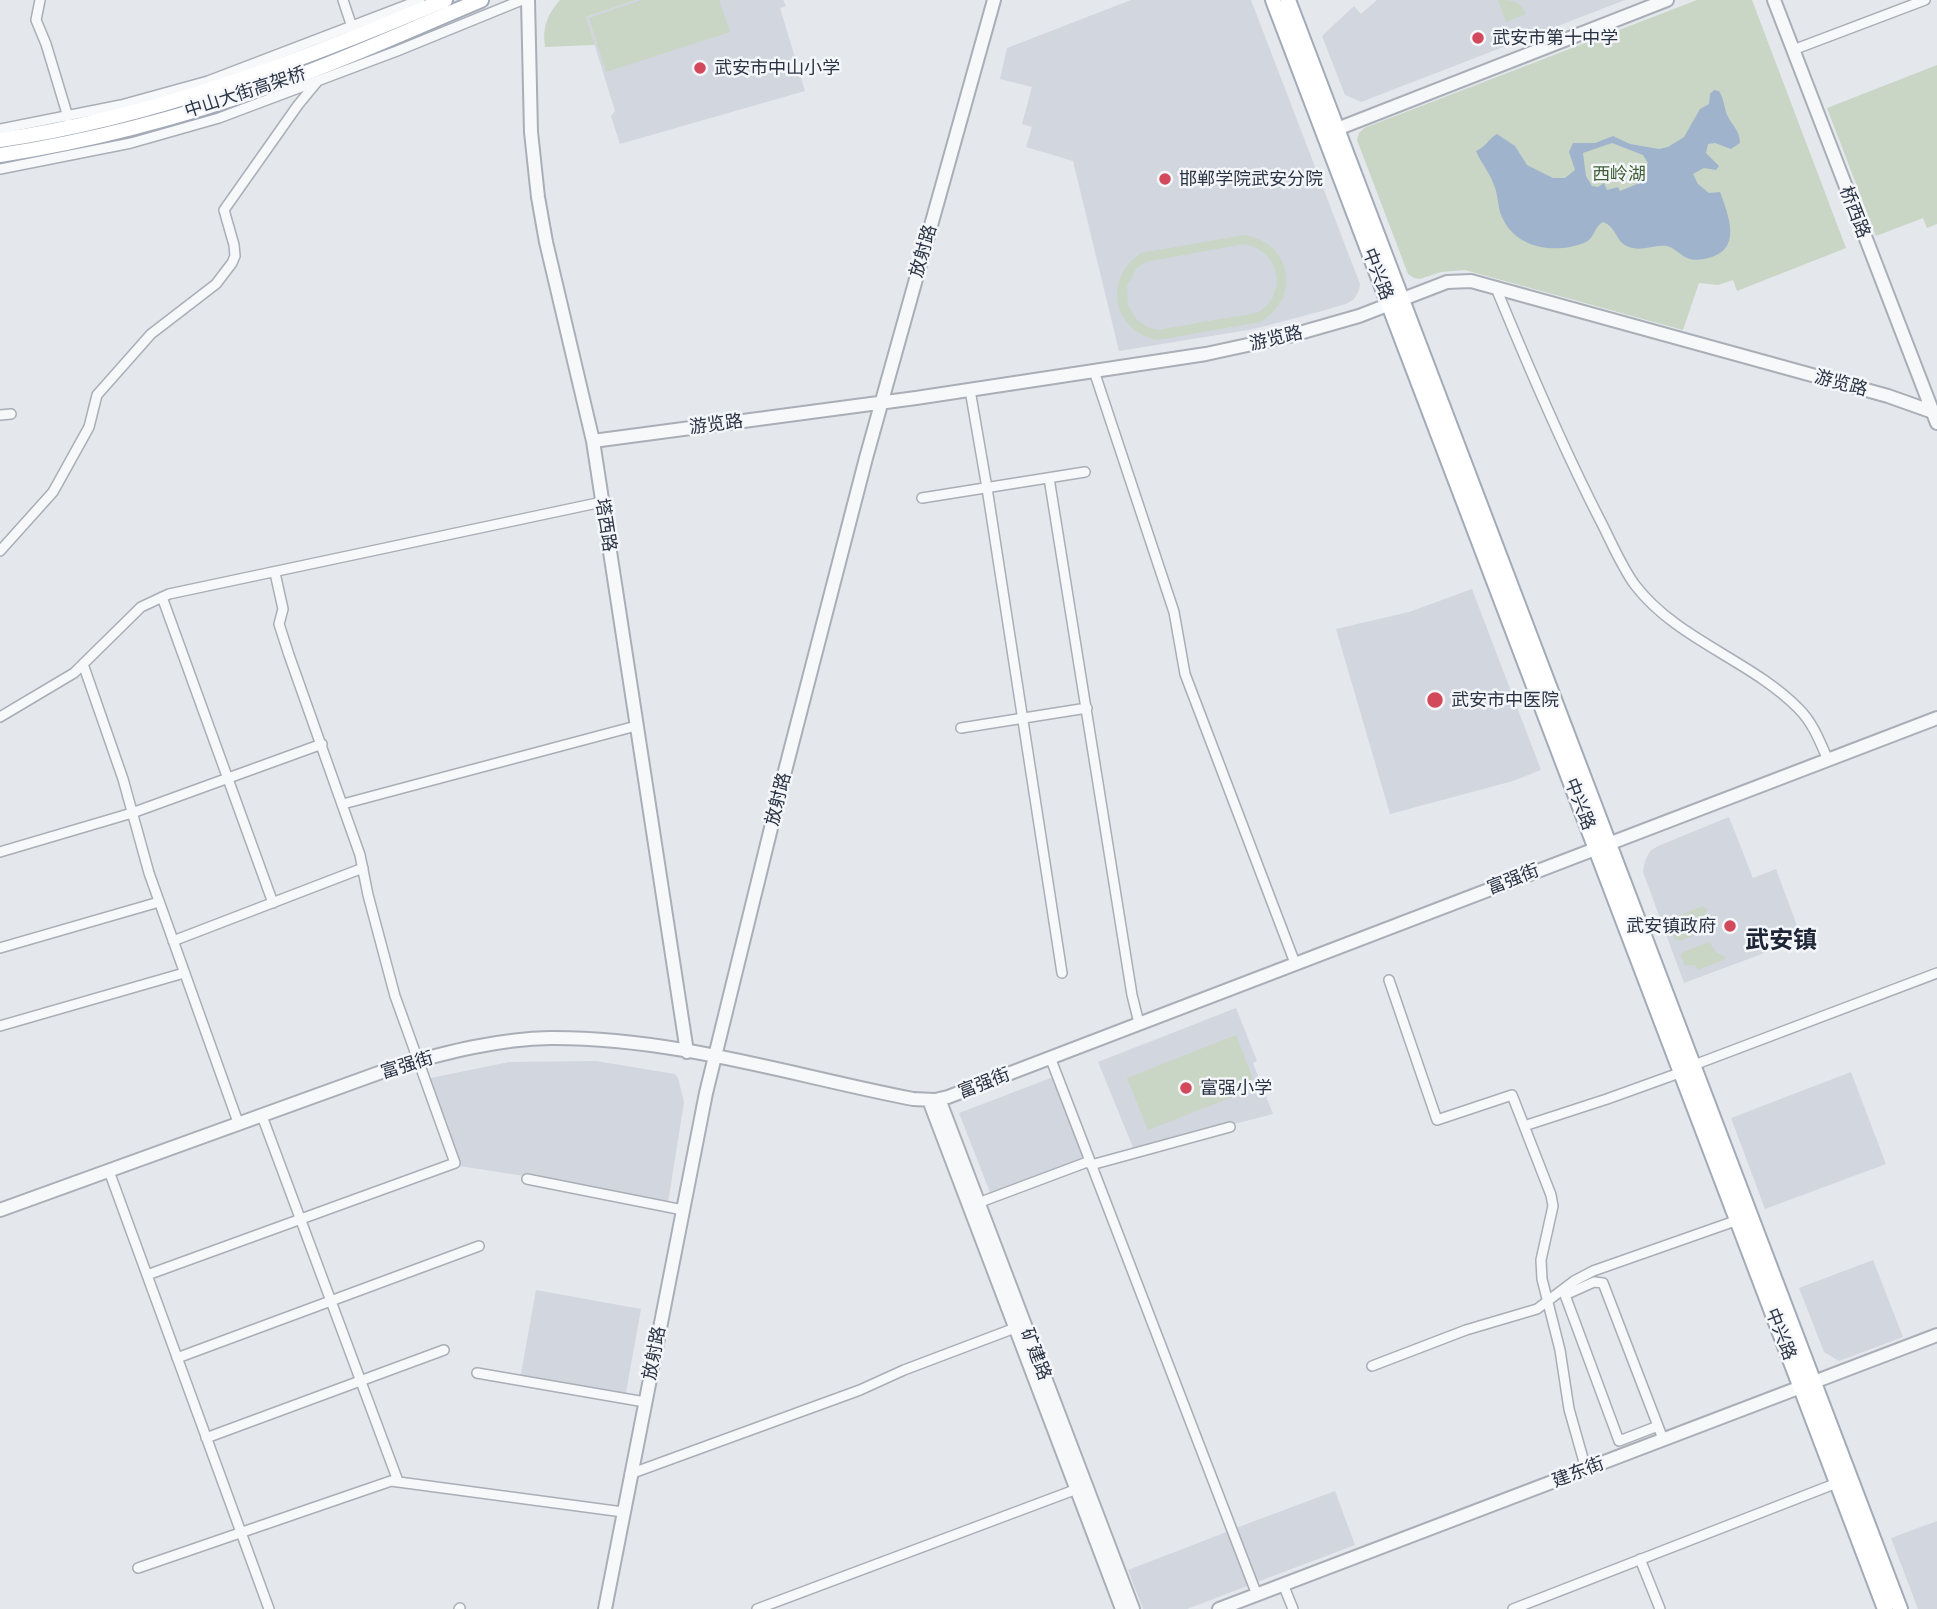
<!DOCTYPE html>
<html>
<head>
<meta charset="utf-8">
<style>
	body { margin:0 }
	canvas { display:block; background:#e4e7ec }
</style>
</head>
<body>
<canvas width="1937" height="1609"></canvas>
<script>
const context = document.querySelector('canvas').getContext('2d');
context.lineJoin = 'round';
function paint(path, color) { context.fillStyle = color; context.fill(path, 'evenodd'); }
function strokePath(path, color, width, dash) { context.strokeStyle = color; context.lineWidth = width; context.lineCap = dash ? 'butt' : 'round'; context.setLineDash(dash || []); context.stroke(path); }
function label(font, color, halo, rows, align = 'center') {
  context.font = font + ' Commissioner,"Noto Sans SC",sans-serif'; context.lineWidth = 5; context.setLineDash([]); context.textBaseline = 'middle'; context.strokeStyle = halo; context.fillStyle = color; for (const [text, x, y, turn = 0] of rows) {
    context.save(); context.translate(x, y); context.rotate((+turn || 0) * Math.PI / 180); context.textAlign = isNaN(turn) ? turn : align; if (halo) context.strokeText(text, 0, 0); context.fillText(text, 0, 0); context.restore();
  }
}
paint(new Path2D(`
	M636,0h147l3,6 -6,2 25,83 -185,53 -9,-28 4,-5 -29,-94z
	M1131,0h120l109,284 -1,6 -5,9 -8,5 -24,7 -68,18 -135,22 -46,-190 -47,-14 6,-20 -10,-3 10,-37 -32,-8 7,-31z
	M1377,0h248l-264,102 -16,-7 -23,-59 32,-30 7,8z
	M1472,589l69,181 -28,11 -123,33 -54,-185 73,-17z
	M1729,817l24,61 23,-9 26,70 -118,44 -41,-111 2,-11 5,-10 8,-5z
	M1236,1008l21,53 -4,2 20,51 -139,36 -36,-88z
	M596,1061l79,13 3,4 6,24 -16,101 -150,-28 -59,-9 -33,-87 83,-17z
	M1851,1072l35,92 -121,45 -34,-91z
	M1056,1076l32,85 -97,34 -32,-82z
	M1873,1260l30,77 -64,24 -15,-9 -25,-64z
	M536,1290l105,19 -16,89 -105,-19z
	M1335,1491l20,54 -98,37 -21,-54z
	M1937,1521v88h-19l-27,-71z
	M1229,1531l21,54 -63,24h-44l-15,-39z`), '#d2d6de');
paint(new Path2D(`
	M560,0h76l-50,17 9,28 -50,2c-3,-20 2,-32 15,-47z
	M642,0h77l11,32 -124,40 -17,-54z
	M1498,0c13,0 22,0 28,14l-20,8z
	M1697,0h55l94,248 -109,43 -4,-11 -15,5 -19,-2 -16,47 -218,-60 -24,2 -21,7 -6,-1 -6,-4 -51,-134 2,-7 5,-5z
	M1937,65v159l-10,4 -4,-10 -47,18 -49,-128z
	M1244,235c48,7 58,64 16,87l-103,18c-45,-10 -54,-62 -16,-87zM1244,244c15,3 27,12 31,26 5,16 -2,35 -17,42 -9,4 -22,4 -32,6 -23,4 -46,8 -69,12l-10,-3 -10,-7 -9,-15 -1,-19 9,-17 9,-7z
	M1703,906l4,3 -4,11 1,10 -23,11 -7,-2 -2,-11 6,-12z
	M1709,942l7,10 9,5 -1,3 -26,10 -3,-5 -10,1 -4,-10 2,-4z
	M1236,1035l17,44 -4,2 4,8 -105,41 -21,-52z`), '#c9d6c5');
paint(new Path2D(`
	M1714,90l5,1c5,8 5,16 8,24 5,10 13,16 13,28l-9,6 -16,-6 -7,1 -2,9 13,13 -3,4 -12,-2 -11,6 5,10 11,9 11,-1c8,22 22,55 -8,65 -7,2 -15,4 -22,2 -8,-2 -15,-11 -23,-13 -13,-2 -25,6 -38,1 -14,-5 -12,-20 -26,-25 -9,5 -8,15 -17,20 -27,12 -67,8 -82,-21 -7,-11 -5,-24 -10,-36 -4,-12 -13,-22 -18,-34 10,-4 12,-12 21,-17l18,12 12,19 26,13h12l10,-8 -6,-18 4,-9h22l18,-7 17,8 29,5 9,-2 16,-10 16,-28 9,-5 1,-10zM1612,143l31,12 5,8 -4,8 2,6 -10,3 1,4 -17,7 -2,-4 -11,3 -3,-7 -6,4 -6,-1 -6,-10 -3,-23z`), '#9fb4cc');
const minor = new Path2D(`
	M40,0l-4,20 10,24 22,73
	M343,0l9,27
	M1793,50l132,-50
	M0,129l121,-24 87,-24 212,-81
	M0,169l131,-26 88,-25 178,-67 125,-51
	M1496,288c32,78 65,156 104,232 11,21 21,46 35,65 42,55 116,75 164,124 14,14 21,33 29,51
	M1094,371l80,241 11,62 110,289
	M970,390l17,98 75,485
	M0,415l11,-1
	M1049,478l83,517 7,28
	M922,498l163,-26
	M0,551l53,-59 36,-65 8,-32 54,-61 65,-50 16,-21 3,-7 -1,-11 -10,-35 74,-105 19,-23
	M162,597l111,306
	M83,664l40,115 26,94 90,252
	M0,717l74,-44 67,-66 28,-13 433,-92
	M961,728l126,-20
	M343,804l293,-78
	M0,852l132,-39 190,-69
	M173,941l190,-73
	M0,948l159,-46
	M1389,980l48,140 75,-25 39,100 2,11 -12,54 1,19 18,71 9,59 17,60
	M0,1026l184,-53
	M1050,1057l207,538
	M1694,1065l243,-92
	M262,1116l136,365
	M1524,1126l83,-27 75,-27
	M1091,1165l139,-38
	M109,1171l160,438
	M527,1179l156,31
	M978,1203l112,-42
	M147,1275l308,-112 -60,-167 -27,-101 -8,-40 -71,-200 -10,-31 4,-15 -8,-36
	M177,1358l302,-112
	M1372,1366l94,-36 71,-21 37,-28 19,-10 145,-51
	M477,1373l168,29
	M1658,1426l-39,15 -54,-146 29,-13 9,1 60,156
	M206,1438l238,-88
	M630,1474l230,-84 44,-20 111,-42
	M1640,1559l20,50
	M138,1568l253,-87 232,31
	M1283,1584l10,25
	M459,1609l1,-1
	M757,1609l320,-120
	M1513,1609l324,-126`);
const tertiary = new Path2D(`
	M528,0l3,132 7,65 8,45 47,199 94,611
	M1774,0l163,423
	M1337,129l330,-129
	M593,441l323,-43 290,-44 83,-18 70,-20 88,-34 24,-1 417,115 45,16
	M939,1099l194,510
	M929,1100l193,509
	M0,1210l398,-144c50,-14 100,-27 152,-28 124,-1 244,38 363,61l22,1 13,-3 989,-379
	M605,1609l101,-516 79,-322 81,-313 128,-458
	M1219,1609l718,-274`);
const primary = new Path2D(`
	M1273,0l612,1609
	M1288,0l612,1609
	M0,140c156,-23 300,-79 445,-140
	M0,155c93,-14 185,-39 274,-70 70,-25 138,-56 207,-85`);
strokePath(minor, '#a9aeb7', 12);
strokePath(tertiary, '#a9aeb7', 16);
strokePath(primary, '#a3abb8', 18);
strokePath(minor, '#f7f8fa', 9);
strokePath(tertiary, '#f7f8fa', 12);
strokePath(primary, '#fff', 14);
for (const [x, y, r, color] of [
	[1478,38,7,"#d1495b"],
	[700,68,7,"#d1495b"],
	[1165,179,7,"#d1495b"],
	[1435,700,9,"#d1495b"],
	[1730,926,7,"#d1495b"],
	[1186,1088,7,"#d1495b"]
]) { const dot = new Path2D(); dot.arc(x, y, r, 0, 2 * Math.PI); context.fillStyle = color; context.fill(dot); strokePath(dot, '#f4f6f9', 2.5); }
label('18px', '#2b3445', '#f4f6f9', [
	["武安市第十中学",1492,38],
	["武安市中山小学",714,68],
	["邯郸学院武安分院",1179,179],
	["武安市中医院",1451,700],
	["武安镇政府",1716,926,"right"],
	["富强小学",1200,1088]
], 'left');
label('18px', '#2b3445', '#f4f6f9', [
	["中山大街高架桥",245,92,-18],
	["桥西路",1855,212,69],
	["放射路",923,251,-74],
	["中兴路",1378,274,69],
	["游览路",1276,338,-13],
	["游览路",1841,383,15],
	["游览路",716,424,-7],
	["塔西路",606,525,81],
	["放射路",778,799,-76],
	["中兴路",1580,804,69],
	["富强街",1513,879,-21],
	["富强街",407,1065,-17],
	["富强街",984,1083,-21],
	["中兴路",1781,1334,69],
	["放射路",654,1353,-79],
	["矿建路",1036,1354,69],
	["建东街",1578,1472,-21]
]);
label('18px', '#3f6138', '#f4f6f9', [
	["西岭湖",1619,174]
]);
label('bold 24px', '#1d2536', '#f4f6f9', [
	["武安镇",1781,940]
]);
</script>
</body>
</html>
